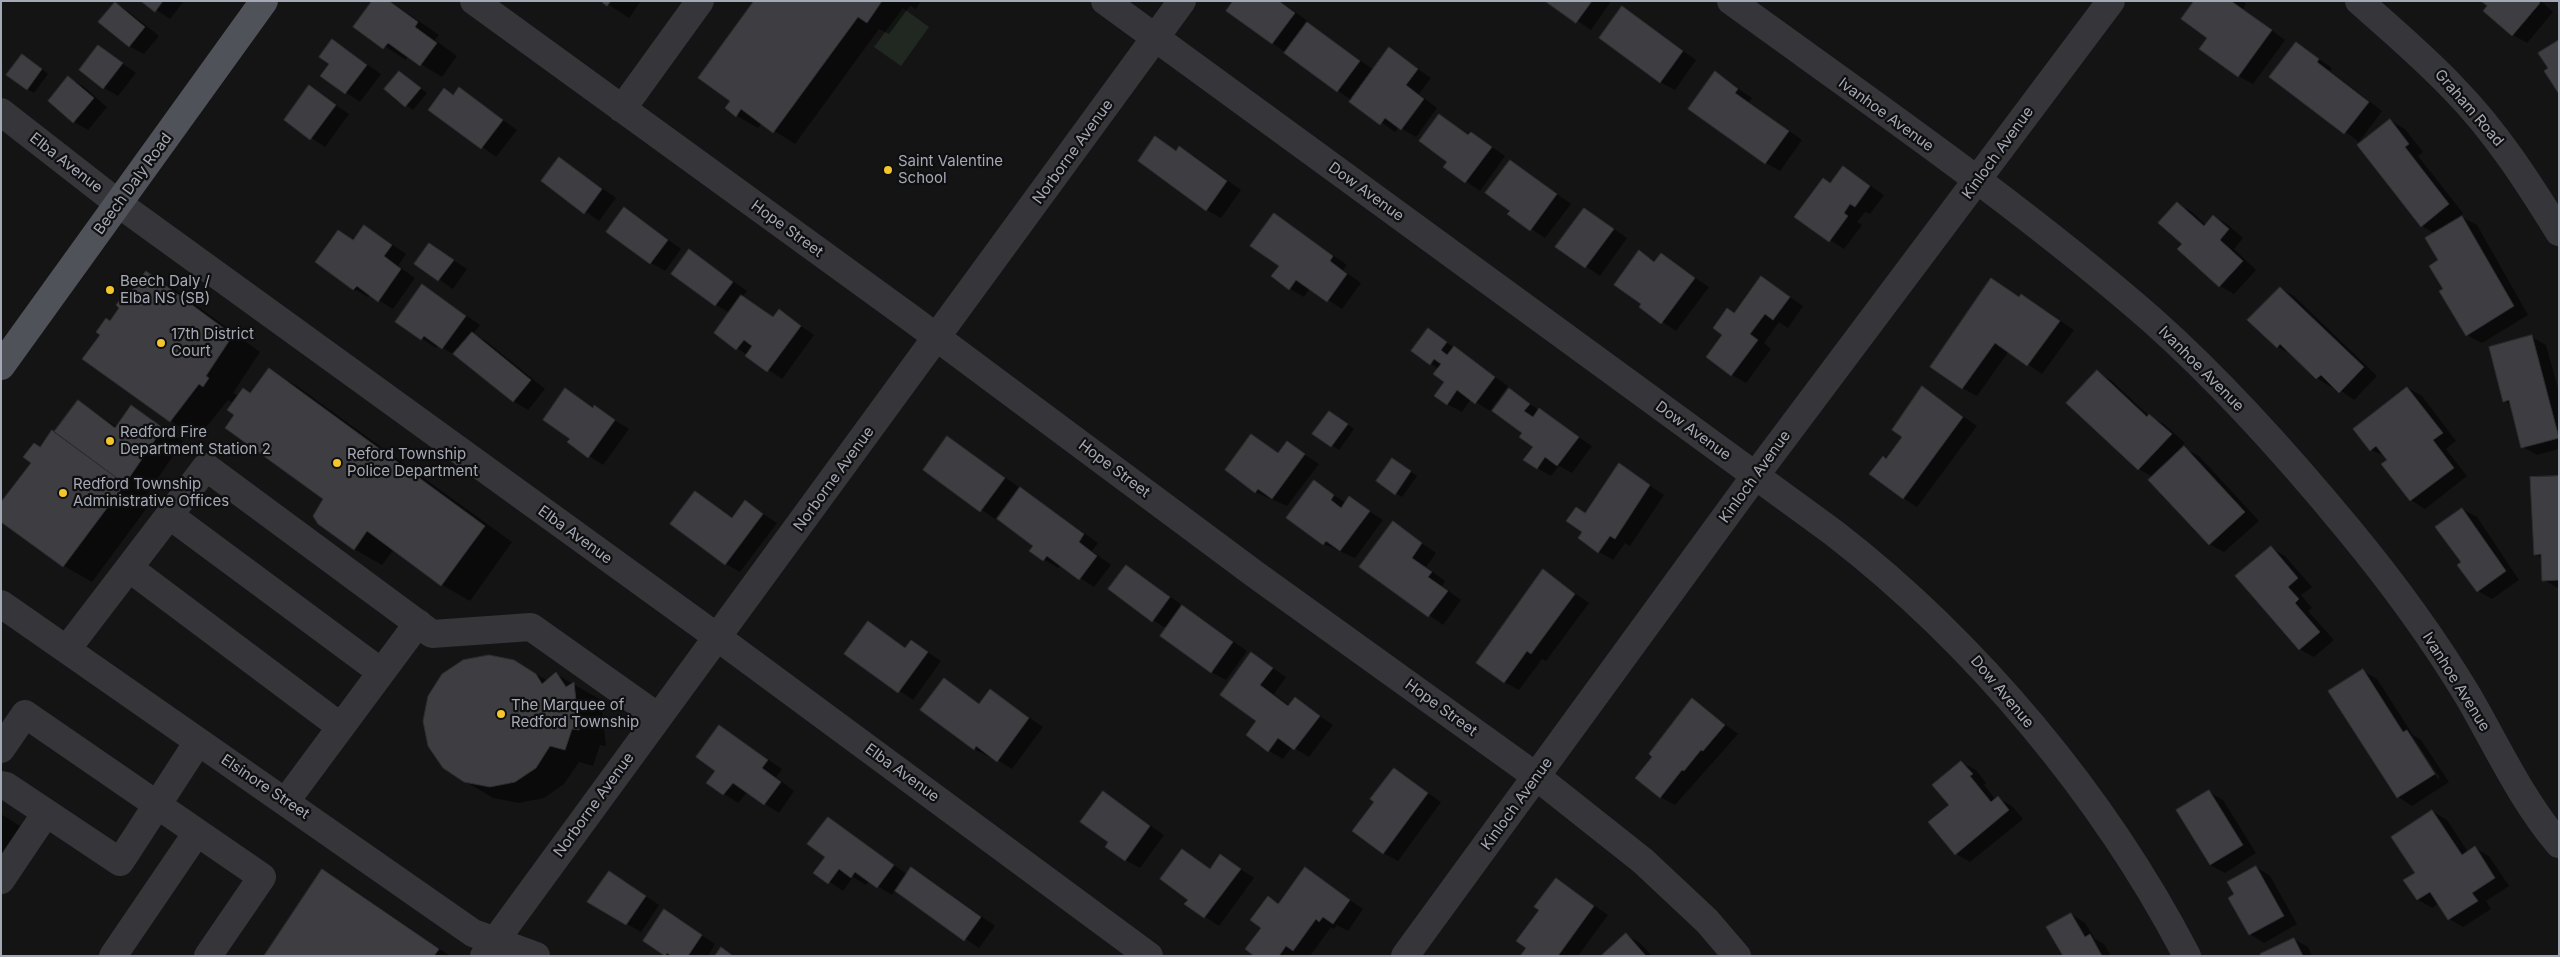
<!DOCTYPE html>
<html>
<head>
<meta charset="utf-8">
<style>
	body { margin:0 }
	#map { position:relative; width:2560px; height:957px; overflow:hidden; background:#141415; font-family:Inter,sans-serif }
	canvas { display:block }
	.frame { position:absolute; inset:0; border:2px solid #a5a9b6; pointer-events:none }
</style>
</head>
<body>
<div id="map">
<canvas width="2560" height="957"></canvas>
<div class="frame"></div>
</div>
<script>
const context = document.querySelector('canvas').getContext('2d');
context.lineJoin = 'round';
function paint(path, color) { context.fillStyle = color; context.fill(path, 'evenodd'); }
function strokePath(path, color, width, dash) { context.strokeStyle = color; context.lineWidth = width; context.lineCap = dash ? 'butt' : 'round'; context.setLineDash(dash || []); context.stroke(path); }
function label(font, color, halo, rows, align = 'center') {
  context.font = font + ' Inter,sans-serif'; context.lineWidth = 4.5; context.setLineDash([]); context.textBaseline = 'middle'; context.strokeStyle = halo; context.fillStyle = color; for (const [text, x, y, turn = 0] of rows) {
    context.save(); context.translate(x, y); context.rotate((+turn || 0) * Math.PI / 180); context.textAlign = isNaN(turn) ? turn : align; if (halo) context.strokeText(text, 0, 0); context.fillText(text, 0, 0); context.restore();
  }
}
paint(new Path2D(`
	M903,8l26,19 -28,39 -27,-19z`), '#202821');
paint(new Path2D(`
	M143,1h41l-14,18z
	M373,1h17l49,34 -4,5 22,16 -15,21 -34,-21 -2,4 -51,-33z
	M603,1h38l-12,17z
	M756,1h165l-5,8 -6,-3 -21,28 -10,-5 -84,115 -33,-21 -4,5 -21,-12z
	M1235,1h45l29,21 -2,2 67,46 15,-21 42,29 -12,16 18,14 -21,29 -17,-10 -4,5 -167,-121z
	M1548,1h59l3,2 -19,27z
	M2195,1h47l4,3 -3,5 42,31 -32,44 -15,-8 -29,-38z
	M2482,1h59l12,11 -26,31 -14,-8z
	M115,3l14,9 30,24 -15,18 -15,-8z
	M1622,8l74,52 -21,30 -15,-8z
	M333,41l48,33 -21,28 -38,-26 9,-12z
	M2296,43l36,25 -2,3 52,40 -23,31 -88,-65z
	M99,47l37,26 -18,23 -14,-8z
	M29,59l19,15 -14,19 -7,-4z
	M399,72l28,21 -14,17 -28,-21z
	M1715,73l37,25 -3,4 53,38 -22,31 -14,-8z
	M68,78l15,8 24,21 -19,23 -14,-8z
	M309,87l40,27 -24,33 -40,-27z
	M459,88l58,42 -21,27 -66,-48 15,-19 9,5z
	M1439,115l31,21 1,-2 14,8 20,14 -25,35 -35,-24 4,-6z
	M2390,120l15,9 18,23 -5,4 45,57 -8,9 7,-5 15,8 51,90 -46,28 -15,-8 -22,-45 -10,-56 -13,-8z
	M1156,138l21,13 3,-3 14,8 47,34 -20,28 -14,-8z
	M559,158l57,40 -17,23 -57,-40z
	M1510,161l61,43 -26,34 -36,-24 2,-3z
	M1843,167l41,28 -14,19 -5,-2 -8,10 5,3 -18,24 -48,-32 35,-33z
	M2177,203l15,9 14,13 8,-9 14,9 15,13 -9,11 22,21 -22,24 -14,-8 -36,-42z
	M625,209l56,40 -16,22 -14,-8z
	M1585,209l42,29 -27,38 -43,-29z
	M1275,215l72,50 -4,5 18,13 -19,26 -32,-21 -6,9 -14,-8 -10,-23z
	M365,226l41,28 -8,12 17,12 -22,31 -23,-14 -2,2 -14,-8 -37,-27 37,-21z
	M429,244l38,25 -14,20 -38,-26z
	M690,251l57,40 -5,6 32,21 5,-7 35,24 -32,44 -45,-31 -7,-35 -14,-8z
	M1639,252l17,10 5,-7 48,32 -33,44 -35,-24 2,-3z
	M146,273l28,16 86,63 -27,41 5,3 13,-2 18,-24 28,16 215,156 -42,59 -28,-16 -48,-36 -12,16 -28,-16 -30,-51 -88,-83 -3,-12 -5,-3 -30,37 -28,-16 -60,-99 11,-14 4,-14 4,3z
	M1762,278l41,28 -15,22 -9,-6 -15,21 7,6 -25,34 -14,-8 3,-61z
	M422,285l58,40 -7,9 13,7 59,48 -17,21 -15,-9 -55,-44 -20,-12 -2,3 -40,-27z
	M2006,288l14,10 2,-2 14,8 38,26 -32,44 -33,-23 -32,45 -15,-8z
	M2280,288l14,8 83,80 -23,24 -21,-15 -2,2 -14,-9 -25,-23 -14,-8z
	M1429,330l79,56 -18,25 -19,-12 -9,13 -15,-8 -1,-22 -7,-13 -8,-5z
	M2532,337l14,8 13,47v57l-22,6 -14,-8 -12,-42 -7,-4z
	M2097,372l14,8 38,36 15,8 21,19 -9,10 1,2 7,-7 15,8 60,65 -35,31 -15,-8 -56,-67 -14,-8 -71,-66z
	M1922,387l55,39 -60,81 -14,-9 -16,-38 17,-23 7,-29 -3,-2z
	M2408,388l14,8 34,45 -10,8 21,27 -42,33 -14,-9 -28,-36 6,-4 -2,-3 -16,-7z
	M566,390l63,39 -26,36 -14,-9 -18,-17z
	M1509,390l83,56 -20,27 -13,-7 -8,10 -14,-8 -2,-21 -11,-14z
	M78,402l39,25 15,-20 51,34 -37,55 6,5 -60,81 -28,-16 -63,-46 40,-72 14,-15z
	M1336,416l18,13 -15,21 -25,-16z
	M1252,436l27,18 8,-11 32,21 -32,42 -32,-14z
	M948,438l71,49 -24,32 -70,-49z
	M1399,464l18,12 -15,21 -7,-4z
	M1619,465l45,30 -34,51 -5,-3 -12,17 -14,-8 -15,-20 2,-18z
	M2559,477v111h-1l-14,-8 -2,-22 -7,-4z
	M1314,482l32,21 3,-5 34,22 -28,38 -31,-14z
	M1021,488l77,55 -6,8 19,14 -17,22 -33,-22 -3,3 -27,-17 4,-5z
	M695,492l38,26 12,-16 32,21 -37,49 -14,-8z
	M2462,509l15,8 42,63 -27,19 -14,-8 -15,-29z
	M1393,523l43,30 -10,14 19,14 -3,5 19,14 -18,25 -82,-58z
	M2271,548l14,8 27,31 -11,8 11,13 -4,3 26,29 -20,17 -15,-8z
	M1127,566l120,85 -21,29 -15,-8 -44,-43 -14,-9z
	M1543,571l46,32 -43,58 -4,-2 -23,31 -15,-8 -4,-53z
	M868,622l38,26 5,-7 30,20 -28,39 -67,-47z
	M1252,654l34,23 -12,17 16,12 5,-7 38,26 -24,32 -17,-10 -9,12 -14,-8 -11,-30z
	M514,661l34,20 8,-7 45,26 5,46 -6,-1 -7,21 -14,-4 -15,22 -20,14 -25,5 -26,-5 -28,-17z
	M2363,671l14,8 36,56 8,5 28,42 -37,24 -14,-9zM2409,736h3l28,42 -2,1z
	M944,680l36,24 10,-13 53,36 -31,42 -22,-14 -1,2 -15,-8z
	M1692,700l46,34 -63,71 -15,-8 -6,-40z
	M719,726l63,43 -6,8 18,14 -15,22 -32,-21 -9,11 -30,-20 9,-13z
	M1961,762l15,8 10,13 -2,2 12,15 2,-2 14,8 11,13 -53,43 -14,-8 -5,-49z
	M1394,770l47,32 -43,59 -15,-8 -7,-51z
	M2209,792l14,8 33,53 -31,20 -15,-8z
	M1103,793l61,42 -24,33 -15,-8 -15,-18z
	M2432,811l15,9 21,32 7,-4 14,8 20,30 -23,15 5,8 -28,18 -14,-8 -10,-16 -7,5 -15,-9 -1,-26z
	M1,814l19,12 -19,28z
	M828,818l80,57 4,-6 14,8 69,49 -16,22 -84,-58 -3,5 -23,-14 -3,4 -13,-8 -10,14 -28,-19 11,-15z
	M1183,851l28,18 10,-13 33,22 -35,48 -33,-22 3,-4z
	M2256,867l14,9 27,48 -33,19 -14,-9 -14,-40z
	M1305,869l58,40 -15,22 -11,-6 -3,4 -3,-2 -21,29h-54l12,-59 11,7z
	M322,871l22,12 106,73h-185z
	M1556,879l52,36 -30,41h-56l6,-8 12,-38z
	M623,881l36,24 -18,27 -52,-30z
	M665,911l50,33 -7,12h-41l-22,-16z
	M2071,914l14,9 10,16 9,5 7,12h-47z
	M1626,935l14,8 12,13h-49z
	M2294,939l14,8 4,9h-50z`), '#0007');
const building = new Path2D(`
	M141,1h22l-8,11z
	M372,1h17l29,21 -3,5 22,16 -17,23 -32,-23 -5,6 -30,-22z
	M601,1h10l-4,5z
	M754,1h128l-15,22 -9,-6 -85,116 -32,-24 -5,8 -11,-9 5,-7 -32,-23z
	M1233,1h46l16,12 -23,31 -46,-33z
	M1545,1h47l-16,22z
	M2194,1h37l41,29 -34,47 -39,-28 8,-11 -26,-19z
	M2481,1h57l2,2 -28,33 -29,-25 4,-5z
	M115,2l30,25 -16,20 -31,-25z
	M1622,6l61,45 -23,32 -61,-45z
	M1307,22l53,39 -23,31 -53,-39z
	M332,39l35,26 -22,29 -25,-18 9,-12 -10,-7z
	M2559,40v54l-15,-23 4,-3 -10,-15z
	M2296,42l23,17 -2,3 52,40 -25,32 -75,-57z
	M98,45l25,18 -20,26 -24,-19z
	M1389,47l29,22 -12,16 18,14 -23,31 -16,-12 -5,7 -31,-23z
	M22,54l20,15 -15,21 -21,-15z
	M399,71l22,17 -16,19 -21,-18z
	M1715,71l23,18 -3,4 54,38 -24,33 -77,-55z
	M68,76l26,22 -21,25 -25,-22z
	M309,85l27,20 -26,35 -26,-20z
	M459,87l44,33 -22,29 -53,-39 16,-22 9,7z
	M1439,114l29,21 3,-3 21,15 -27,36 -22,-16 4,-5 -28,-21z
	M2390,119l19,25 -4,3 44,57 -28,23 -64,-82z
	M1155,136l21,15 3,-5 48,35 -21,30 -68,-50z
	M559,157l43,32 -18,25 -43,-33z
	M1510,160l47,34 -27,37 -23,-17 3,-3 -25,-18z
	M1843,166l27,20 -15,21 -5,-3 -6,9 4,3 -19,26 -35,-25 29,-39 7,5z
	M2177,202l27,24 9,-11 16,14 -9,11 23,21 -24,26 -42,-38 5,-5 -24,-21z
	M624,207l44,33 -18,24 -44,-32z
	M1584,208l30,21 -29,39 -30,-21z
	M1274,213l59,43 -3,5 17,13 -20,28 -31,-22 -7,10 -18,-14 8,-10 -29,-20z
	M2462,216l52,90 -48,30 -27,-45 4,-2 -14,-23 9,-6 -13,-22z
	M364,225l28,20 -8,11 17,13 -23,33 -21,-16 -4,4 -38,-28 23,-32 15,10z
	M429,243l25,17 -16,21 -24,-17z
	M689,249l44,33 -18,24 -44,-32z
	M1639,250l15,12 7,-9 34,25 -34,46 -22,-17 2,-3 -27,-19z
	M146,271l87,64 -27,41 3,2 -6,9 -4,-3 -29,38 -88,-63 18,-24 -4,-3 10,-14 4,3 9,-13 -3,-3 9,-12 3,3z
	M1761,276l29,21 -17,23 -8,-6 -15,20 8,6 -27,36 -25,-19 16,-22 -9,-7 14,-20 7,5z
	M1991,278l28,19 2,-3 39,27 -33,45 -32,-23 -33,46 -32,-22z
	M422,284l44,32 -24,33 -18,-13 -3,4 -26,-18z
	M2280,287l84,80 -25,26 -18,-18 -5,4 -36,-35 -3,4 -30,-28z
	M741,295l32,22 6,-8 22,17 -34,46 -22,-16 7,-10 -8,-6 -8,10 -22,-17z
	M1428,328l19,14 -6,8 6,5 7,-9 41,31 -20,27 -18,-14 -10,15 -13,-9 10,-14 -11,-8 8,-10 -7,-5 -4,6 -19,-14z
	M472,332l59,48 -18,22 -60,-48z
	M2532,335l27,103 -38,10 -12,-48 -6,2 -14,-55z
	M269,368l216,158 -44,60 -74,-55 -13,19 -36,-26 -5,-8 10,-17 -98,-71 9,-13 -7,-5 16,-22 7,5z
	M2097,370l50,47 2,-3 23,20 -34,36 -72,-67z
	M1922,386l41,31 -60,82 -34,-25 14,-18 3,3 16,-22 -10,-7z
	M2407,387l36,46 -10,7 21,28 -44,33 -29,-37 6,-4 -11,-14 -6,5 -17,-22z
	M565,388l28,20 1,-3 21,15 -27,38 -21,-16 3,-3 -27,-19z
	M1509,388l21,16 -6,7 9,6 6,-9 40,29 -22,29 -12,-9 -8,12 -14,-9 10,-13 -14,-10 3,-4 -30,-22z
	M78,400l37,28 16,-23 32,23 -38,56 -71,-52z
	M1329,411l19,13 -17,23 -19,-13z
	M52,430l73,54 -62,83 -62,-45v-20l30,-39 -8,-6 11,-14 6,4z
	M1251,434l27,19 9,-12 18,13 -33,45 -14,-10 -3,4 -30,-23z
	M947,436l58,42 -25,34 -57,-42z
	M2184,446l61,66 -36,33 -61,-65z
	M1392,458l19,13 -16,24 -19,-14z
	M1619,463l31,22 -35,54 -5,-3 -12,17 -20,-15 4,-6 -16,-11 10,-14 9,6z
	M2559,476v104l-17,1 -1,-27 -7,1 -4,-78z
	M1314,480l20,15 -3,5 10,8 8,-12 21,15 -30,40 -14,-10 -3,4 -37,-27z
	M1020,487l64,47 -5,8 18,14 -18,24 -32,-24 -4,5 -14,-10 4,-5 -36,-27z
	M695,491l37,27 13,-18 18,14 -38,51 -55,-41z
	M2462,508l44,63 -29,21 -20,-27 4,-3 -26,-35z
	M1393,521l29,22 -10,15 20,14 -4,5 20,14 -20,26 -69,-50z
	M2271,546l27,32 -10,9 11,12 -4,4 25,29 -21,18 -64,-74z
	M1126,565l44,32 -18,25 -44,-33z
	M1543,569l32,25 -44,60 -4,-3 -23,32 -28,-20z
	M1182,605l51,37 -22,31 -51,-37z
	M868,621l37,27 6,-8 17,12 -30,41 -54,-39z
	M1251,652l22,16 -13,17 28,21 7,-9 25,19 -26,34 -16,-12 -10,14 -22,-17 10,-14 -36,-26z
	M489,655l25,5 22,14 6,10 14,-12 10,15 8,-5 5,48 -7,-1 -7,21 -15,-4 -14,22 -21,14 -25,5 -26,-5 -21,-14 -15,-22 -5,-25 5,-25 14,-22 21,-14z
	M2363,669l40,63 4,-2 28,44 -38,24 -69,-107z
	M944,678l35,26 11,-15 39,29 -32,44 -21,-16 -2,4 -54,-40z
	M1692,698l33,27 -22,26 -2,-1 -17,21 -2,-1 -22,28 -25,-20 17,-21 -3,-3z
	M719,725l49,35 -6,8 19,14 -17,23 -31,-22 -10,12 -17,-12 9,-12 -19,-14z
	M1961,761l12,13 -3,2 21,26 7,-6 11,14 -54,45 -27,-33 21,-17 -17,-20z
	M1394,768l34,25 -45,61 -31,-23 22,-29 -4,-3z
	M2209,790l34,55 -33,20 -34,-55z
	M1103,791l47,35 -25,35 -20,-14 3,-5 -28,-20z
	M2432,810l30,45 13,-9 20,32 -23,15 6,8 -30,19 -18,-28 -13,8 -14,-20 12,-7 -24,-36z
	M828,817l66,48 -17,23 -22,-16 -4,6 -12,-9 -11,15 -15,-11 12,-16 -18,-13z
	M1182,849l28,20 10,-15 21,15 -37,49 -20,-14 4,-4 -28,-21z
	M2256,866l28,50 -35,19 -21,-37 6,-4 -7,-12z
	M911,867l70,50 -17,24 -69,-50z
	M1305,867l45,33 -17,24 -10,-7 -4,5 -3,-3 -23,32 -7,-5 -7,10h-25l-9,-7 16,-21 -11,-8 18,-24 10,8z
	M322,869l117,80 -5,7h-170z
	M609,871l37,25 -20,29 -39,-23z
	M1556,878l38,28 -36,50h-38l6,-8 -10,-7 23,-31 -5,-3z
	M664,909l38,26 -14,21h-17l-4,-3 -2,3 -22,-15z
	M2071,913l14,24 5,-3 12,22h-39l-17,-29z
	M1626,933l20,23h-45z
	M2294,938l9,18h-42l-1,-2z
	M721,947l12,9h-18z`);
paint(building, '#3e3e42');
strokePath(building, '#2e2e31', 1);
strokePath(new Path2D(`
	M474,1l438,318 344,256 281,202 106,84 64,60 30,35
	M1105,1l729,532c142,110 270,263 353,423
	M1731,1c142,103 289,204 421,319 72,64 136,136 197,210 43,52 84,108 119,166 29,50 54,105 91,148
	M2359,1c33,29 66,57 96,89 41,42 73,92 104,142
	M622,109l78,-108
	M1,112l118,92 598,433 432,319
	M169,515l212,157
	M129,568l212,159
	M1,604l472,329 63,23
	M67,649l139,-182 226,167 99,-7 127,90
	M1,749l24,-35 237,163 -54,79
	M1,785l5,1 114,76 78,-120
	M286,801l132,-178
	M1,880l45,-67
	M113,956l83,-122
	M484,956l698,-955
	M1405,956l350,-480 356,-475`), '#35353a', 28);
strokePath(new Path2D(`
	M1,366l263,-365`), '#50525a', 28);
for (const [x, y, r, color] of [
	[888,170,5,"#f5c52c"],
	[110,290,5,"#f5c52c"],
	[161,343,5,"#f5c52c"],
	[110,441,5,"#f5c52c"],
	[337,463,5,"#f5c52c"],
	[63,493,5,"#f5c52c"],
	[501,714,5,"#f5c52c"]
]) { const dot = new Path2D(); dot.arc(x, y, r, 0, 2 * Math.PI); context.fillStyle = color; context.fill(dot); strokePath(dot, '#0f0f10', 2); }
label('15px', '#a5a9b6', '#0f0f10', [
	["Graham Road",2469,108,49],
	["Ivanhoe Avenue",1886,115,36],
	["Norborne Avenue",1073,152,-54],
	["Kinloch Avenue",1998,153,-54],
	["Elba Avenue",66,163,38],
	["Beech Daly Road",133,184,-54],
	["Dow Avenue",1366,192,36],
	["Hope Street",787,229,36],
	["Ivanhoe Avenue",2201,369,45],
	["Dow Avenue",1693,431,36],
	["Hope Street",1114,469,37],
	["Kinloch Avenue",1755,477,-54],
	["Norborne Avenue",834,479,-54],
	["Elba Avenue",575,535,36],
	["Ivanhoe Avenue",2456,682,58],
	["Dow Avenue",2002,692,50],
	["Hope Street",1441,708,36],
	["Elba Avenue",902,773,36],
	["Elsinore Street",265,787,34],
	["Kinloch Avenue",1517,804,-54],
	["Norborne Avenue",594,805,-54]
]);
label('15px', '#a5a9b6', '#0f0f10', [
	["Saint Valentine",898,161],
	["School",898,178],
	["Beech Daly /",120,281],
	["Elba NS (SB)",120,298],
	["17th District",171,334],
	["Court",171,351],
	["Redford Fire",120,432],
	["Department Station 2",120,449],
	["Reford Township",347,454],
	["Police Department",347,471],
	["Redford Township",73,484],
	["Administrative Offices",73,501],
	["The Marquee of",511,705],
	["Redford Township",511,722]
], 'left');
</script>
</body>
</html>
